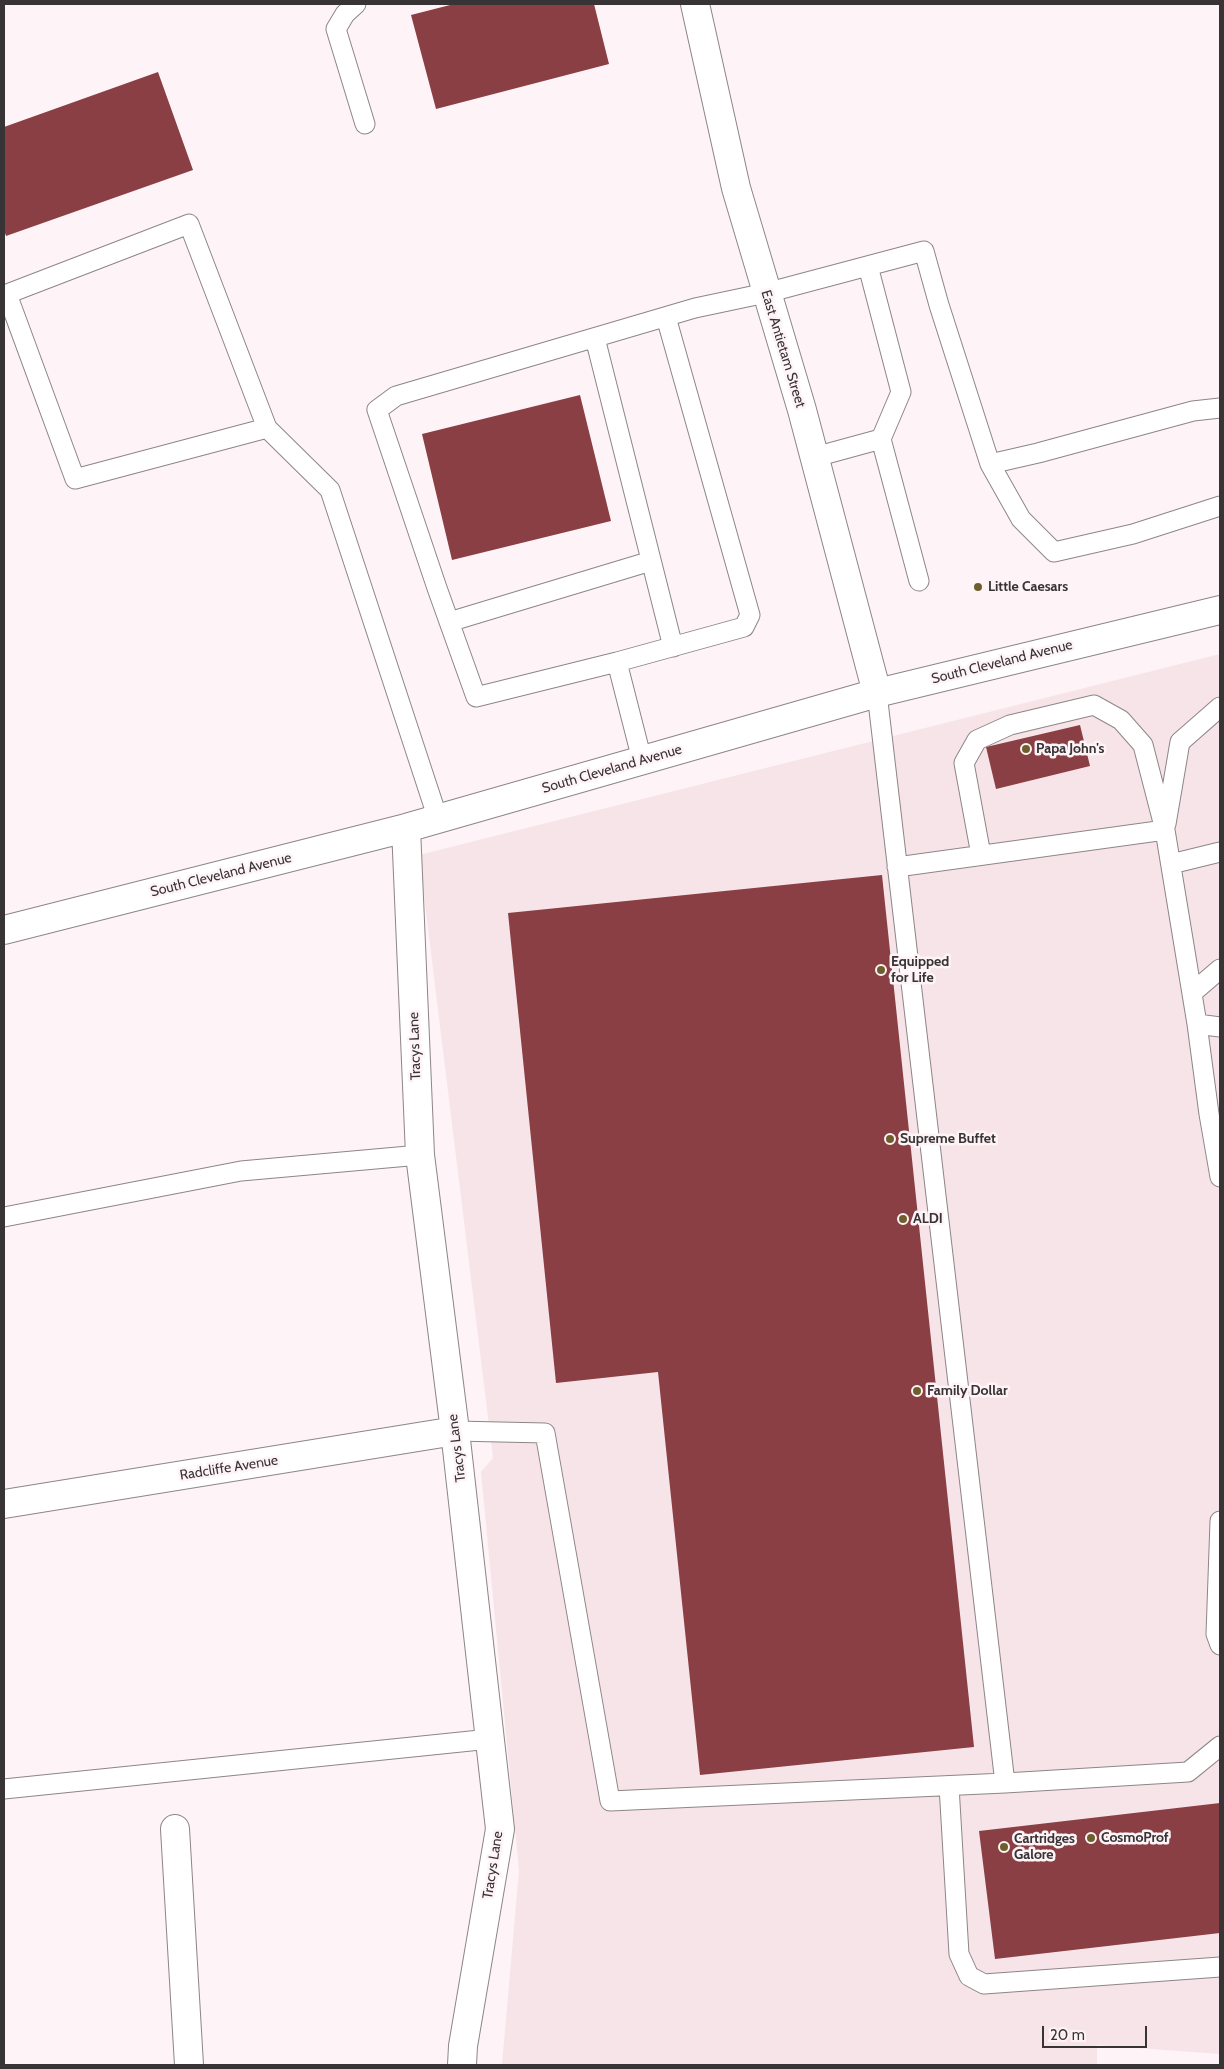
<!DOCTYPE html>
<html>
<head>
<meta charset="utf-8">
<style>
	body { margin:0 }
	#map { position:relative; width:1224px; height:2069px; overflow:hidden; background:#fef3f6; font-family:Cabin,sans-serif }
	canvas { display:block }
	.frame { position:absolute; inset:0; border:5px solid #383435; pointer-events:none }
	.scale { position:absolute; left:1042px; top:2026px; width:105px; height:22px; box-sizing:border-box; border:2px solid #383435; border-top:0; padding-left:6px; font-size:15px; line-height:18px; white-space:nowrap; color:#383435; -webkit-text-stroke:4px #fef3f6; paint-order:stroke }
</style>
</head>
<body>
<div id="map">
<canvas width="1224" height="2069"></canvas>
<div class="frame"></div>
<div class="scale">20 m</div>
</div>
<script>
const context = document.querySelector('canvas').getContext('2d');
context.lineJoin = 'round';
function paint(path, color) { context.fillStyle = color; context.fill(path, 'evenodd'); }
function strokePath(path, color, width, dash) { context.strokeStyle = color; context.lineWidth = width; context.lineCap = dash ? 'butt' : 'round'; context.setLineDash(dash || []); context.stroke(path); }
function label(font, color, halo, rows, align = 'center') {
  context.font = font + ' Cabin,sans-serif'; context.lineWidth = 5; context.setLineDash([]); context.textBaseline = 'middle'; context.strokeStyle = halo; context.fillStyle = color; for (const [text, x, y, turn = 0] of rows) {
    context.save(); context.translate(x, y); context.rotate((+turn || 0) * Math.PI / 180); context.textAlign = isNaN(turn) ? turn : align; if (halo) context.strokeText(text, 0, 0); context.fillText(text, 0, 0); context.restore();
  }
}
paint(new Path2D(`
	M1220,654v1400l-123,-9v20h-595l17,-195 -38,-398 12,-14 -74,-603z`), '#f7e4e9');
paint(new Path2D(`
	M454,4h140l15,60 -173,45 -25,-94z
	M158,72l35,98 -187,66 -2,-6v-103z
	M580,395l31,126 -159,39 -30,-126z
	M1080,725l10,41 -94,23 -10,-42z
	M882,875l92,872 -274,28 -42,-403 -102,11 -48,-470z
	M1220,1803v130l-225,26 -16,-128z`), '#8a3f45');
const service = new Path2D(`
	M356,4l-11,10 -9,15 29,95
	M868,266l33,126 -20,47 38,142
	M595,338l78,309
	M267,428l-192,51 -68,-185 182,-70 78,204 63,62 108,329
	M815,457l66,-18
	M990,464l31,55 33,33 79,-18 87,-28
	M449,622l202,-61
	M617,662l127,-35 6,-12 -84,-298
	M642,760l-25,-98 -141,35 -39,-109 -60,-178 19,-14 299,-88 71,-15 158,-42 15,54 51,159 48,-11 155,-42 27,-3
	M1166,824l14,-82 40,-35
	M981,855l-17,-92 13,-23 33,-15 84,-20 27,15 22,25 22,85 32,194 12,90 11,63
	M1171,864l49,-12
	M897,867l268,-37
	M1192,993l28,-24
	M1197,1024l23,3
	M4,1217l237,-46 179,-16
	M455,1431l90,2 65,368 395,-18 -128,-1090
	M1220,1521l-4,113 4,11
	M1005,1783l183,-11 32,-26
	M949,1786l10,168 10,22 15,8 236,-17
	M4,1789l486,-50`);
const minor = new Path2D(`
	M695,4l41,184 66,222 75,283
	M406,828l14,327 35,276 45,398 -37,217 -1,19
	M4,930l402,-102 471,-135 343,-83
	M4,1504l451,-73
	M175,1829l14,236`);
strokePath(service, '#8e8587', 21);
strokePath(minor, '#8e8587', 30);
strokePath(service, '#fff', 19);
strokePath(minor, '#fff', 28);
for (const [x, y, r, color] of [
	[978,587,5,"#6e5e2c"],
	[1026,749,5,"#6e5e2c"],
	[881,970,5,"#6e5e2c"],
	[890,1139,5,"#6e5e2c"],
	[903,1219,5,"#6e5e2c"],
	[917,1391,5,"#6e5e2c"],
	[1091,1838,5,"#6e5e2c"],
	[1004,1847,5,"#6e5e2c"]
]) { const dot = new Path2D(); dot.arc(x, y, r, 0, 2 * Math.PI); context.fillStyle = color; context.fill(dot); strokePath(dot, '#fef3f6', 2); }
label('14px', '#383435', '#fef3f6', [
	["East Antietam Street",783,349,73],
	["South Cleveland Avenue",1002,662,-14],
	["South Cleveland Avenue",612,769,-16],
	["South Cleveland Avenue",221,875,-14],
	["Tracys Lane",415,1046,-92],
	["Tracys Lane",457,1448,-97],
	["Radcliffe Avenue",229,1468,-9],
	["Tracys Lane",493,1865,-81]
]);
label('bold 14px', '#383435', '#fef3f6', [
	["Little Caesars",988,587],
	["Papa John's",1036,749],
	["Equipped",891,962],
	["for Life",891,978],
	["Supreme Buffet",900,1139],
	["ALDI",913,1219],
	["Family Dollar",927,1391],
	["CosmoProf",1101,1838],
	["Cartridges",1014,1839],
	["Galore",1014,1855]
], 'left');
</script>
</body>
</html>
